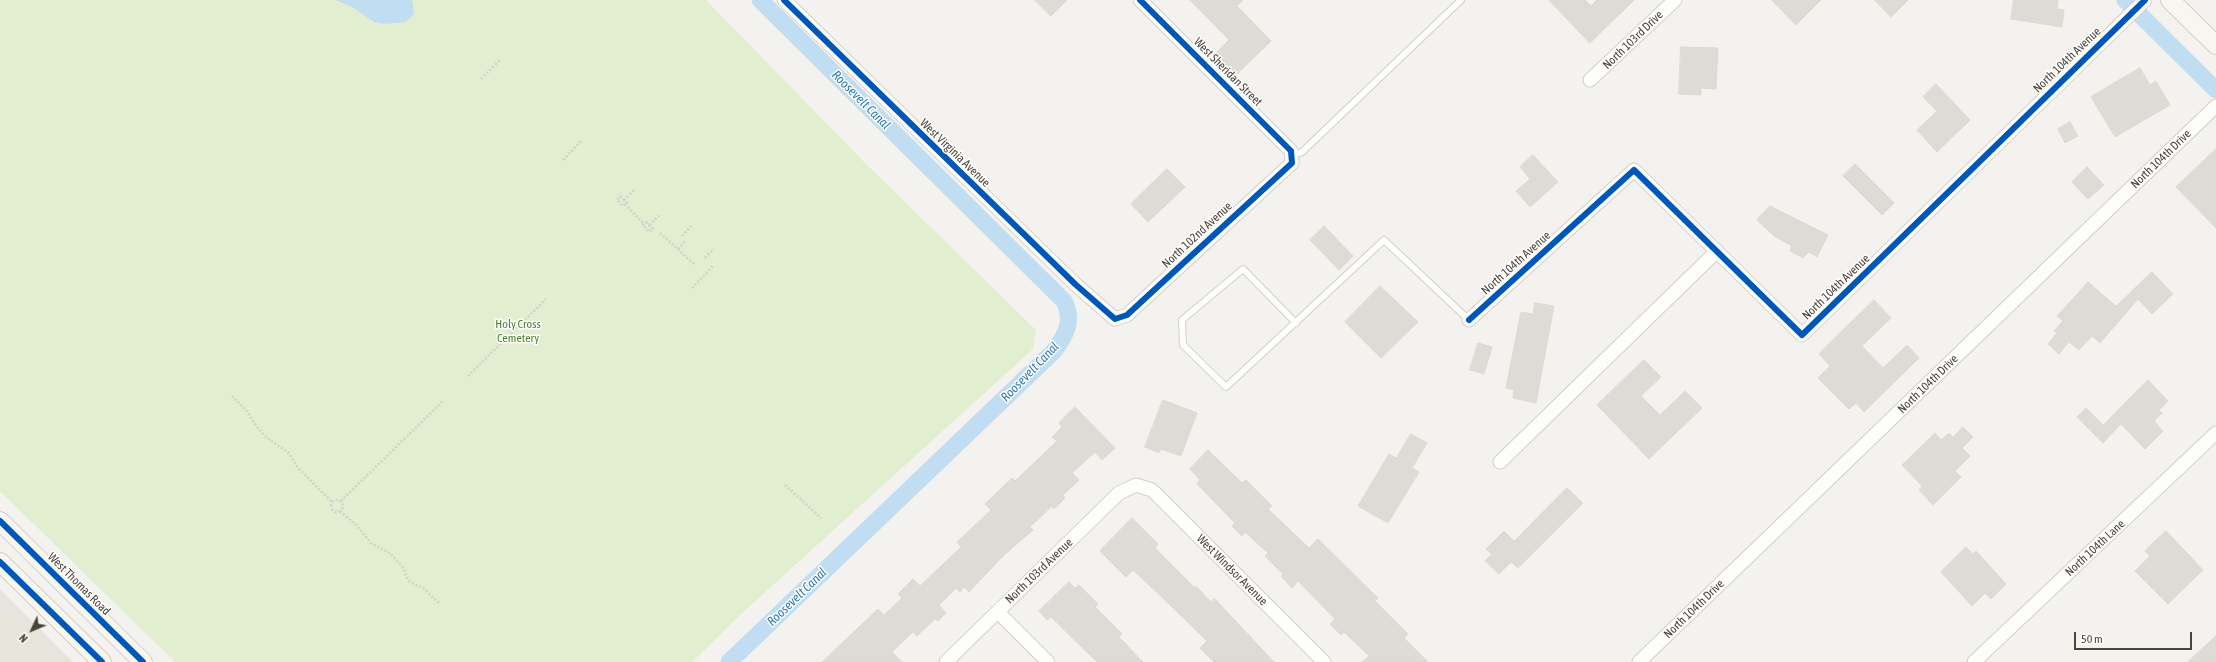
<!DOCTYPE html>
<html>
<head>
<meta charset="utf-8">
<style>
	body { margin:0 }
	#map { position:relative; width:2216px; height:662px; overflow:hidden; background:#f4f2ee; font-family:"Asap Condensed",sans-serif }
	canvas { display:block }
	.north { position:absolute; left:12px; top:610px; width:40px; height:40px; -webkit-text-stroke:3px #fff; paint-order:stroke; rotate:226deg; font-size:11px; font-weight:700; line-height:16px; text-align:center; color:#4b4439 }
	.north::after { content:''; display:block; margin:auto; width:14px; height:18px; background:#4b4439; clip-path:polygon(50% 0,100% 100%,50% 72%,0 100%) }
	.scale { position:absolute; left:2074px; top:632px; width:118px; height:18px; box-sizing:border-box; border:2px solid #4b4439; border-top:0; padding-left:5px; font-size:12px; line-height:14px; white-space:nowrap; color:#4b4439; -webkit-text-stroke:3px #fff; paint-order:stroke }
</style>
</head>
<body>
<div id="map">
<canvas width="2216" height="662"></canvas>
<div class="north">N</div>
<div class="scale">50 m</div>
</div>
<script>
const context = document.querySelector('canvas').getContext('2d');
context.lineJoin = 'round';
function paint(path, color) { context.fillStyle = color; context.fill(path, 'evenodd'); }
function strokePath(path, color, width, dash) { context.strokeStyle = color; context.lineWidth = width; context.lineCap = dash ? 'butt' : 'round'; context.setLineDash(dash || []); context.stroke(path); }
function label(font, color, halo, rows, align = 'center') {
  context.font = font + ' "Asap Condensed",sans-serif'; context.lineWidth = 3; context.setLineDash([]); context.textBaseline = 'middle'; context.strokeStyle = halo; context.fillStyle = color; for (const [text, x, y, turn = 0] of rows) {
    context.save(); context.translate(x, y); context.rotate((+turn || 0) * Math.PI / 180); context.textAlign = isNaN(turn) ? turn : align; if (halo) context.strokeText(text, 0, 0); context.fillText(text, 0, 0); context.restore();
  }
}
paint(new Path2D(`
	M0,589l73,73h-73z`), '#e7e4dc');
paint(new Path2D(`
	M0,0h706l159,163 171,167 -3,19 -293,266 -48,47h-517l-175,-171z`), '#e1eecf');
paint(new Path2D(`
	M335,0h77l2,14 -8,8 -21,2 -11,-2 -20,-14z`), '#c0ddf1');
strokePath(new Path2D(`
	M2125,0l91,90
	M729,662l325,-311c12,-16 20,-31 10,-50l-304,-301`), '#c0ddf1', 17);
const building = new Path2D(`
	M1035,0h32l-16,16z
	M1190,0h53l-6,6 34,35 -35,34 -21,-21 14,-14z
	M1549,0h36l6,6 6,-6h37l-44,43z
	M1772,0h49l-25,25z
	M1875,0h33l-17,17z
	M2014,0h44l-1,9 7,1 -2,17 -51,-8z
	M1681,47l37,1 -2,41 -15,-1v7l-22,-1z
	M2140,68l10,17 6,-4 14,24 -55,32 -24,-40z
	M1936,84l34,36 -33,32 -20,-22 20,-19 -14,-14z
	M2070,122l8,14 -13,7 -7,-14z
	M2216,149v79l-40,-41z
	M1533,155l25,27 -28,25 -14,-16 14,-12 -10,-12z
	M1855,164l39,39 -12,12 -39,-39z
	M2087,167l17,18 -16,14 -16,-17z
	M1167,169l18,18 -37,35 -17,-18z
	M1770,206l58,29 -11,22 -8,-5 -6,6 -13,-7 2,-5 -18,-10 -17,-16z
	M1324,226l29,30 -14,14 -29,-30z
	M2152,272l21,22 -21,20 -14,-15 -38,44 -8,-7 -13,14 -10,-8 -10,12 -11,-10 9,-11 -3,-2 9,-10 -6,-5 31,-34 28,24z
	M1380,286l38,36 -37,36 -36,-36z
	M1874,300l17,18 -29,28 21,22 24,-23 12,13 -55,54 -8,-9 -7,6 -31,-31 12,-12 -11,-12z
	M1535,303l19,3 -18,97 -23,-5 1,-8 -8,-2 15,-76 12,2z
	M1478,343l14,4 -8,27 -14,-4z
	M1644,360l17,17 -20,19 19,19 25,-24 17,17 -53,51 -52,-54z
	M2148,380l20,21 -9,9 3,3 -8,8 9,10 -18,18 -24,-25 -18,19 -26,-26 9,-9 17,17z
	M1163,400l34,13 -16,43 -20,-7 -2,4 -14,-6z
	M1075,407l40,41 -13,12 -7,-8 -23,21 7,7 -16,15 2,3 -11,11 -2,-3 -22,21 3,3 -29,25 -35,37 -5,-5 -4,5 -4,-4 -17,17 7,8 -8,8 -3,-2 -18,17 -4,-4 -21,20 10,10h-80l56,-53 6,6 18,-17 -4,-4 15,-15 7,7 41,-39 -4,-5 34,-32 -6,-6 27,-26 3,3 42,-40 -5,-4 10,-10 -3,-4z
	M1963,427l10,10 -11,11 8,8 -15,15 6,6 -28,28 -14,-15 3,-4 -20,-21 33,-32 6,7 8,-7 4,4z
	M1411,434l16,9 -15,25 7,4 -31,51 -30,-17 31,-52 7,4z
	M1208,450l34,33 4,-3 26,26 -4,3 41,39 9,-9 60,59 -3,3 33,33 -4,4 24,24h-66l7,-6 -25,-24 -3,3 -11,-11 5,-5 -37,-38 -6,7 -11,-12 2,-2 -18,-18 3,-3 -23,-21 -3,4 -10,-10 3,-3 -38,-39 3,-4 -10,-11z
	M1567,488l16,15 -65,65 -7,-6 -12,12 -14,-13 7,-7 -6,-5 18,-18 10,10z
	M1132,518l26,26 -3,4 40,40 1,-2 15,16 3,-4 60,64h-60l-14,-14 7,-7 -41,-40 -33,-31 -7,7 -26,-26z
	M2166,531l37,39 -35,34 -33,-33 15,-15 -5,-5z
	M1966,547l7,7 3,-3 30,33 -15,15 -6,-6 -13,13 -31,-34z
	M1069,582l6,6 4,-3 19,19 -3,3 27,27 -3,3 24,25h-46l-46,-45 -4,3 -8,-9z
	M2216,636v26h-28z`);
paint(building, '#dedbd6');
strokePath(building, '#dcd9d4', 1);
const lane = new Path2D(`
	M1291,156l11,-4 159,-152
	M1296,323l-53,-54 -61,51 1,25 43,42 158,-147 85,80`);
const street = new Path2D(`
	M784,0l291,284 40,35 12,-4 165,-152 -1,-12 -151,-151
	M1590,80l85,-80
	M1469,320l165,-150 168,165 343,-335
	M1500,462l217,-211
	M998,612l50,50
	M946,662l173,-169 17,-8 16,5 172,172
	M1639,662l577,-556
	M1974,662l242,-229`);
const secondary = new Path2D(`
	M2170,0l46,45
	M0,521l143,141
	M0,562l102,100`);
strokePath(lane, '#d2d0cb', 8);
strokePath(street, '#d2d0cb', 15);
strokePath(secondary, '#d3cfc5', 20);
strokePath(new Path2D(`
	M481,79l19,-19
	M563,160l19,-20
	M620,196l7,7 -4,3 -6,-6z
	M624,200l10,-10
	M625,204l19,20
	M646,222l7,7 -4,3 -6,-7z
	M649,225l11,-10
	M660,233l35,32
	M682,236l9,-10
	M678,249l8,-9
	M705,258l9,-9
	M692,288l21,-22
	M468,376l78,-77
	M232,396l14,14 11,17 10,11 21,14 10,16 34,34
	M785,485l36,33
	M331 506a6 6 0 1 1 12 0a6 6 0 1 1-12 0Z
	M341,501l102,-100
	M340,511l16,14 15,18 19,10 14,16 2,7 4,6 13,6 16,15`), '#d3d2cc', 2.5, [2, 2]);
strokePath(lane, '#fdfdfc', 6);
strokePath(street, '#fdfdfc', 13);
strokePath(secondary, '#f7f6f1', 18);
strokePath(new Path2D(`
	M784,0l291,284 40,35 12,-4 165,-152 -1,-12 -151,-151
	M1469,320l165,-150 168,165 343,-335
	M0,521l143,141
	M0,562l102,100`), '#0057b8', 6);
label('12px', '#4b4439', '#fff', [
	["North 103rd Drive",1633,40,-44],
	["North 104th Avenue",2067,60,-44],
	["West Sheridan Street",1228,72,45],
	["West Virginia Avenue",955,153,44],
	["North 104th Drive",2161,159,-44],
	["North 102nd Avenue",1197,235,-43],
	["North 104th Avenue",1516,263,-42],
	["North 104th Avenue",1836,287,-44],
	["North 104th Drive",1928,384,-44],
	["North 104th Lane",2095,548,-43],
	["West Windsor Avenue",1232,570,45],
	["North 103rd Avenue",1039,571,-44],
	["West Thomas Road",79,584,45],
	["North 104th Drive",1694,609,-44]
]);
label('12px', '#4a7f2a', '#fff', [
	["Holy Cross",518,324],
	["Cemetery",518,338]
]);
label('italic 13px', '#2e7ab2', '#fff', [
	["Roosevelt Canal",861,100,45],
	["Roosevelt Canal",1030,372,-46],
	["Roosevelt Canal",797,597,-44]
]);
</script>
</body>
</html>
